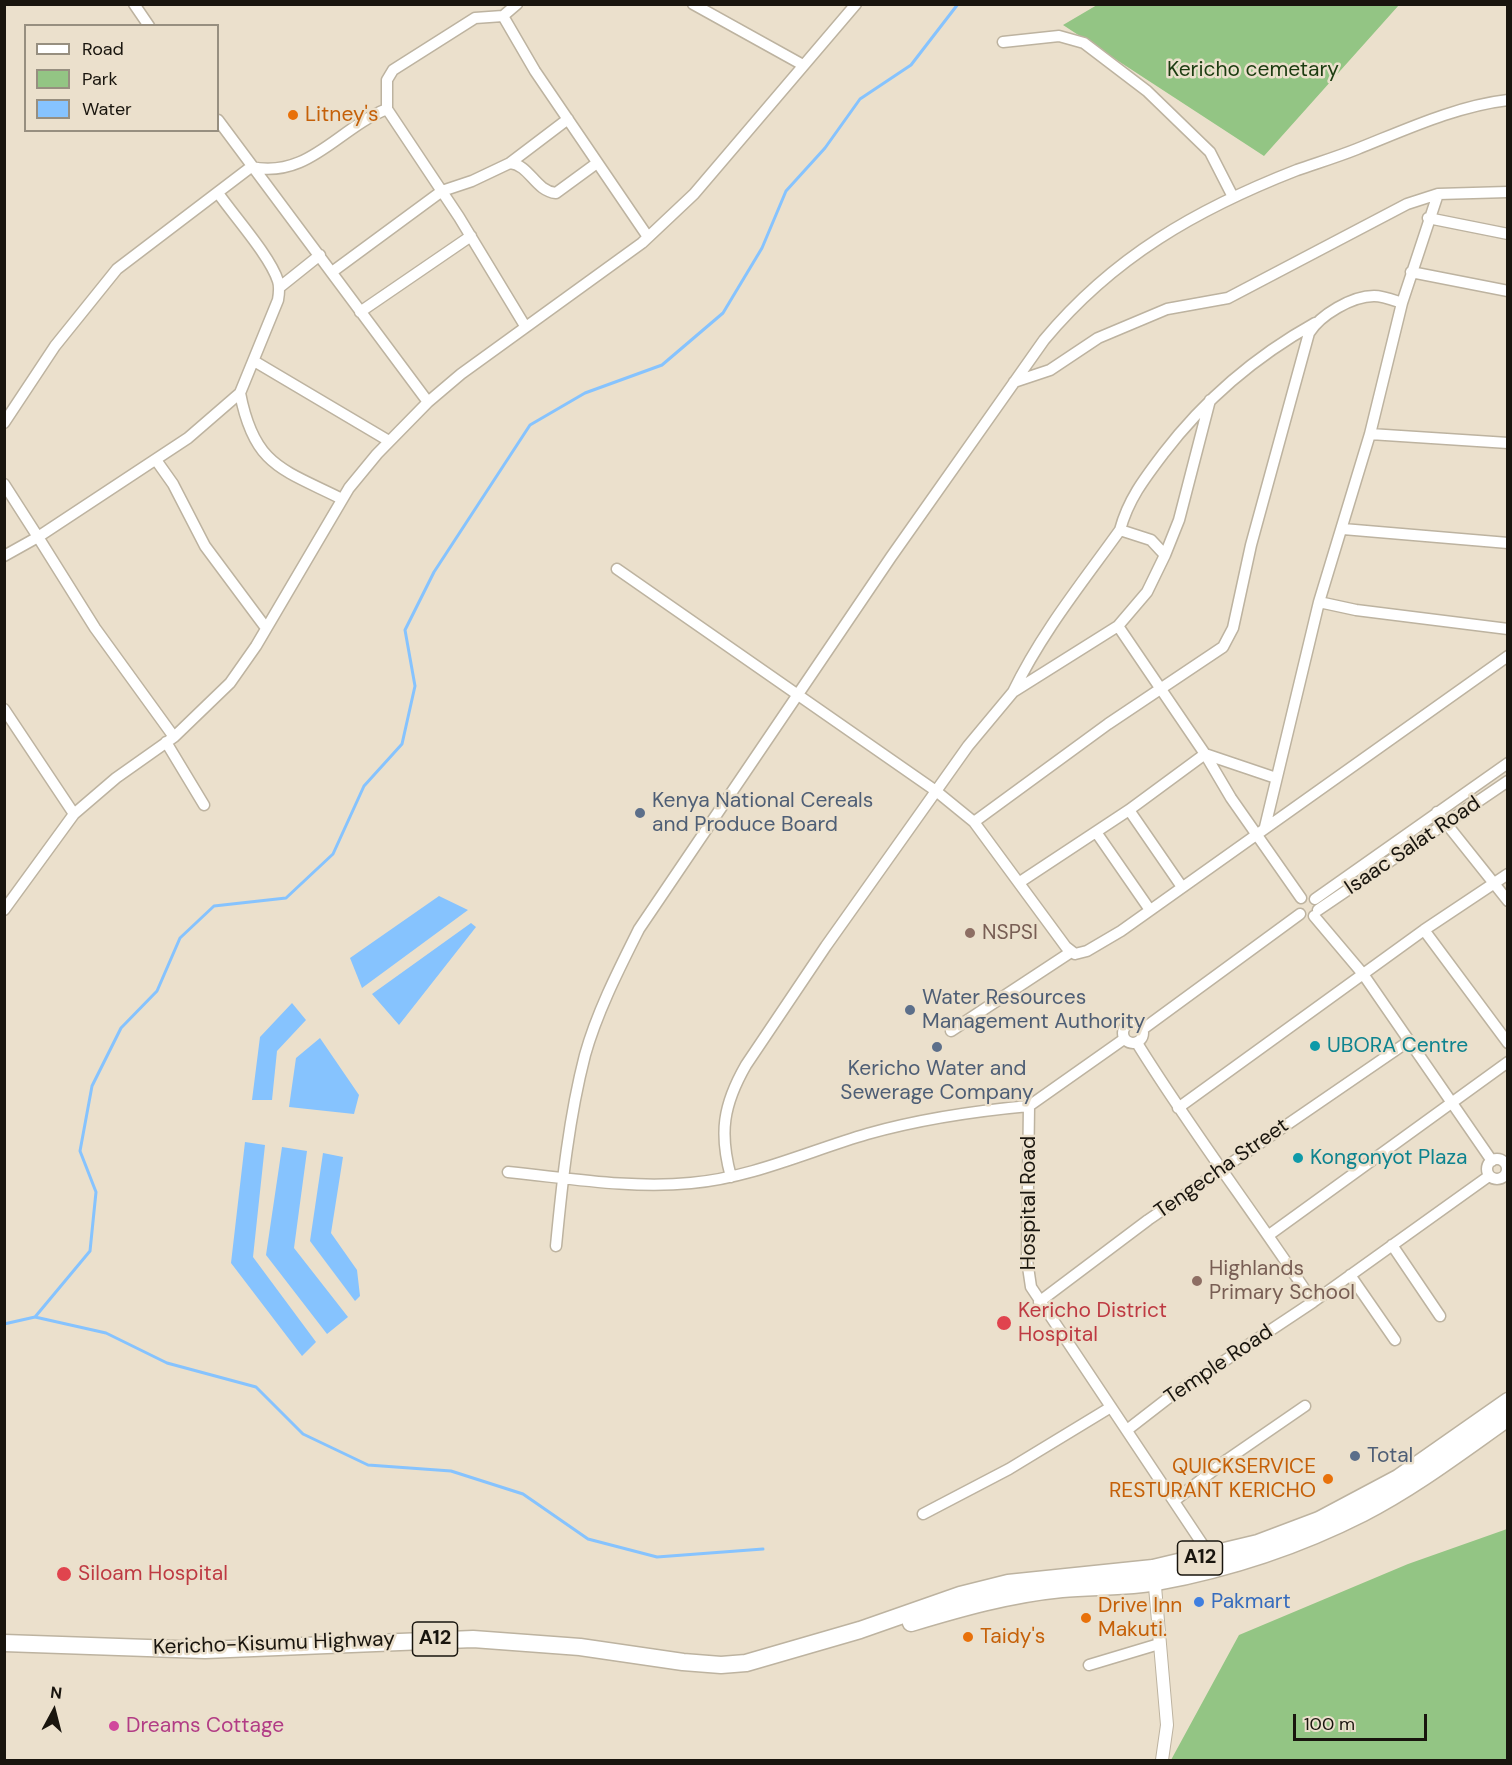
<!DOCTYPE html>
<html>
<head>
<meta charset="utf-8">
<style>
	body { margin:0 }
	#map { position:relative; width:1512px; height:1765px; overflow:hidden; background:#ebe0cc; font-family:"DM Sans",sans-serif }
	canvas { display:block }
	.frame { position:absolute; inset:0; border:6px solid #19150e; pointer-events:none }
	.legend { position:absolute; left:24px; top:24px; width:195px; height:108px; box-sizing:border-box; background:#ebe0cc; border:2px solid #978f80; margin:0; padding:8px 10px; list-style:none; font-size:18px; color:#19150e }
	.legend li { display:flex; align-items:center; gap:12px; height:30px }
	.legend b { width:30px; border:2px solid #978f80 }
	.north { position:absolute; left:24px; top:1681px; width:60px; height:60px; -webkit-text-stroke:4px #ebe0cc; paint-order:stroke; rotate:7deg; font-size:16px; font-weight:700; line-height:24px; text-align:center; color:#19150e }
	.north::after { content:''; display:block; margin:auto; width:21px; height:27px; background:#19150e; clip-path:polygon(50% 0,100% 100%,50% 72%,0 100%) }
	.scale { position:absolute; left:1293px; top:1714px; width:134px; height:27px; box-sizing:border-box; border:3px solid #19150e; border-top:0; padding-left:8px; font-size:18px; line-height:21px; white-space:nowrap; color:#19150e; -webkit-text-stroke:4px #ebe0cc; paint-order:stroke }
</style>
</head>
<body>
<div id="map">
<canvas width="1512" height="1765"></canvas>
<div class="frame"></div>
<ul class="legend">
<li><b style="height:8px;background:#fff"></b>Road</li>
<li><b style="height:16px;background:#93c584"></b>Park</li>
<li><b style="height:16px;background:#86c3fe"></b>Water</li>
</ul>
<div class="north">N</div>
<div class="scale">100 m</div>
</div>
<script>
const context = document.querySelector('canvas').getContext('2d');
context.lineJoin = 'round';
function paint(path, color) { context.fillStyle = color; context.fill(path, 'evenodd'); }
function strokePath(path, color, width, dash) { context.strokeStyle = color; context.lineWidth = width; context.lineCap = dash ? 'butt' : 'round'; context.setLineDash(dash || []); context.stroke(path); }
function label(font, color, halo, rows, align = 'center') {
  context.font = font + ' "DM Sans",sans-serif'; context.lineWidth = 5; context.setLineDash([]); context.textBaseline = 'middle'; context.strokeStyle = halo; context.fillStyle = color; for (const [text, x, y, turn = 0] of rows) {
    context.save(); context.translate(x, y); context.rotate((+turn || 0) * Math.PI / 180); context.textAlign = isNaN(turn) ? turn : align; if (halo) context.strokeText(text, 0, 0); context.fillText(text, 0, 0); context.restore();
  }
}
paint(new Path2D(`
	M1097,5h302l-135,151 -201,-131z
	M1507,1529v231h-336l68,-125 169,-71z`), '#93c584');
paint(new Path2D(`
	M439,896l29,14 -106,78 -12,-30z
	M471,923l5,4 -77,98 -27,-31z
	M292,1003l14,17 -29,31 -5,49h-20l8,-63z
	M320,1038l39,57 -5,19 -65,-7 7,-49z
	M245,1142l20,3 -12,112 63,85 -14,14 -71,-93z
	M282,1147l25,4 -13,97 54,69 -21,17 -61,-79z
	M323,1153l20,4 -12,76 26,37 3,26 -5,5 -45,-60z`), '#86c3fe');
strokePath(new Path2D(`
	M35,1317l55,-66 6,-59 -16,-41 12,-65 29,-58 36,-37 23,-53 34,-32 72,-8 47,-44 31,-68 38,-42 13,-58 -10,-56 29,-58 96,-147 55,-32 77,-28 61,-52 39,-65 24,-57 39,-43 35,-49 51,-34 47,-61
	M4,1324l31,-7 71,16 61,30 89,24 47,47 65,31 83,6 72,23 65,45 69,18 106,-8`), '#86c3fe', 3);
const minor = new Path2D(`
	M134,4l15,22
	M693,4l110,61
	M503,16l32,55 113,166
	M1003,42l56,-6 25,7 63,48 63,61 23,45
	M387,109v-29l6,-10 82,-52 28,-2 14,-12
	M218,120l210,282
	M510,163l58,-44
	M1428,218l80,16
	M332,272l110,-81 30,-10 38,-18c20,2 25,28 46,30l41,-30
	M1411,272l97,19
	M280,287l40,-32
	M1402,303l36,-109 70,-2
	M360,312l111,-76
	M254,361l135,80
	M1014,382l36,-12 48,-32 69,-29 61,-11 179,-94 31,-10
	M240,393c14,73 42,76 102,106
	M4,423l51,-77 62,-77 134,-102c58,12 87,-39 136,-58l72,108 66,109
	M1370,434l138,9
	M156,460l17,24 32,62 61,82
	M4,484l34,53 150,-99 52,-45 38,-93c1,-6 2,-13 0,-19 -8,-25 -44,-65 -60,-88
	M1343,529l165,14
	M1120,530l31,10 14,15 -18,37 -29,34 -105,66c29,-60 69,-109 107,-162z
	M1120,530c8,-30 24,-51 43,-76 42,-55 91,-97 152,-131
	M1165,555l14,-35 31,-120
	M4,556l34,-19 57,91 79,109
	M617,569l319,222 38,31 92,125 9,7 12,-3 34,-20 387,-275
	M1319,602l37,8 152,19
	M1118,626l87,128 71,24
	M4,709l70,105
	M166,742l38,63
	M1129,810l53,77
	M1437,812l71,89
	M974,822l134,-98 115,-77 10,-19 18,-83 58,-212c11,-18 43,-37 65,-37 9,0 19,4 28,7l-32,131 -51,168 -54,225
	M1096,832l54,78
	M1020,882l109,-72 76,-56 26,44 70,100
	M1315,899l193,-136
	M4,910l70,-96 42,-36 58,-41 56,-54 26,-37 93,-158 28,-34 51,-52 33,-28 181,-131 52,-49 162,-190
	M1318,910l190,-129
	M1314,916l49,58 129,187
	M1424,930l84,113
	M1123 1033a10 10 0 1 1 20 0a10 10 0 1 1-20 0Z
	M1143,1029l157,-115
	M951,1031l120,-79
	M1137,1043c55,89 119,172 176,259
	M1029,1106l-2,154 4,27 180,270
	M1029,1106l95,-67
	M1178,1108l246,-178 84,-56
	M1487 1169a10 10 0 1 1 20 0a10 10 0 1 1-20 0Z
	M508,1172c60,6 123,17 183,11 60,-5 118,-32 176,-49 53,-15 107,-23 162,-28
	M731,1177c-12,-44 -8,-72 15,-112l80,-119 142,-200 45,-54
	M1269,1235l239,-173
	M1392,1245l48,71
	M556,1246c6,-63 13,-129 29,-191 12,-43 34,-86 54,-126l252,-372 153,-217c69,-83 153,-131 253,-170 20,-7 40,-13 60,-21 48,-19 99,-43 151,-49
	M1350,1275l45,65
	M1039,1302l109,-82 261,-179
	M1127,1430l40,-31 146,-97 176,-126
	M1174,1501l54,-42 77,-53
	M923,1514l86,-45 102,-62
	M1089,1665l70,-21`);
const tertiary = new Path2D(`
	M1154,1575l13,150 -5,35`);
const trunk = new Path2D(`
	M911,1623c50,-15 99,-29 151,-34 31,-3 64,-1 95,-7 70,-13 143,-37 206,-69 51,-26 98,-62 145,-95
	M4,1643l201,7 268,-11 107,8 103,15 38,3 25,-2 114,-33 100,-35 48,-12 145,-15 105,-25 61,-23 79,-42 110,-77`);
strokePath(minor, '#bdb3a0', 13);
strokePath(tertiary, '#bdb3a0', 14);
strokePath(trunk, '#bdb3a0', 19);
strokePath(minor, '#fff', 10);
strokePath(tertiary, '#fff', 12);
strokePath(trunk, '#fff', 16);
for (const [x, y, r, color] of [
	[293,115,6,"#e8710a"],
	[640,813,6,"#5c6f8a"],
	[970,933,6,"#8d6e63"],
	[910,1010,6,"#5c6f8a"],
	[1315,1046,6,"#0f9aa8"],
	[937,1047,6,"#5c6f8a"],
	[1298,1158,6,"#0f9aa8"],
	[1197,1281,6,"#8d6e63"],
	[1004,1323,8,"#e0444e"],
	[1355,1456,6,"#5c6f8a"],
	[1328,1479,6,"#e8710a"],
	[64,1574,8,"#e0444e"],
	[1199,1602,6,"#3f7fe0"],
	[1086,1618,6,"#e8710a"],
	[968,1637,6,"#e8710a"],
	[114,1726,6,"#d1479c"]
]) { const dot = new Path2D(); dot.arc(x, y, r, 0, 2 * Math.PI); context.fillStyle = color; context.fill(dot); strokePath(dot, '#ebe0cc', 2); }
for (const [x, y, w] of [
	[1200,1558,45],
	[435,1639,45]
]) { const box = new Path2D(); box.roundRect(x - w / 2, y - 17, w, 34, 4.5); context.fillStyle = '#ebe0cc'; context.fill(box); strokePath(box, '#19150e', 1.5); }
label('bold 20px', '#19150e', null, [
	["A12",1200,1558],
	["A12",435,1639]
]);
label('21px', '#1b3c10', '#ebe0cc', [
	["Kericho cemetary",1253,70]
]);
label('21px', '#c56008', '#ebe0cc', [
	["Litney's",305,115],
	["QUICKSERVICE",1316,1467,"right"],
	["RESTURANT KERICHO",1316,1491,"right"],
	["Drive Inn",1098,1606],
	["Makuti.",1098,1630],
	["Taidy's",980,1637]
], 'left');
label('21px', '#4e5e75', '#ebe0cc', [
	["Kenya National Cereals",652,801],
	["and Produce Board",652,825],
	["Water Resources",922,998],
	["Management Authority",922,1022],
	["Kericho Water and",937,1069,"center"],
	["Sewerage Company",937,1093,"center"],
	["Total",1367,1456]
], 'left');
label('21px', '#19150e', '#ebe0cc', [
	["Isaac Salat Road",1413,846,-34],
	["Tengecha Street",1222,1169,-35],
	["Hospital Road",1029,1203,-90],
	["Temple Road",1219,1365,-34],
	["Kericho-Kisumu Highway",274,1644,-2]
]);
label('21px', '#785e54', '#ebe0cc', [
	["NSPSI",982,933],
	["Highlands",1209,1269],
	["Primary School",1209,1293]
], 'left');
label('21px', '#0d838f', '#ebe0cc', [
	["UBORA Centre",1327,1046],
	["Kongonyot Plaza",1310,1158]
], 'left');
label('21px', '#be3a42', '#ebe0cc', [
	["Kericho District",1018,1311],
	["Hospital",1018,1335],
	["Siloam Hospital",78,1574]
], 'left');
label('21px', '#366cbe', '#ebe0cc', [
	["Pakmart",1211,1602]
], 'left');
label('21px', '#b23c85', '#ebe0cc', [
	["Dreams Cottage",126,1726]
], 'left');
</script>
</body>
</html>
